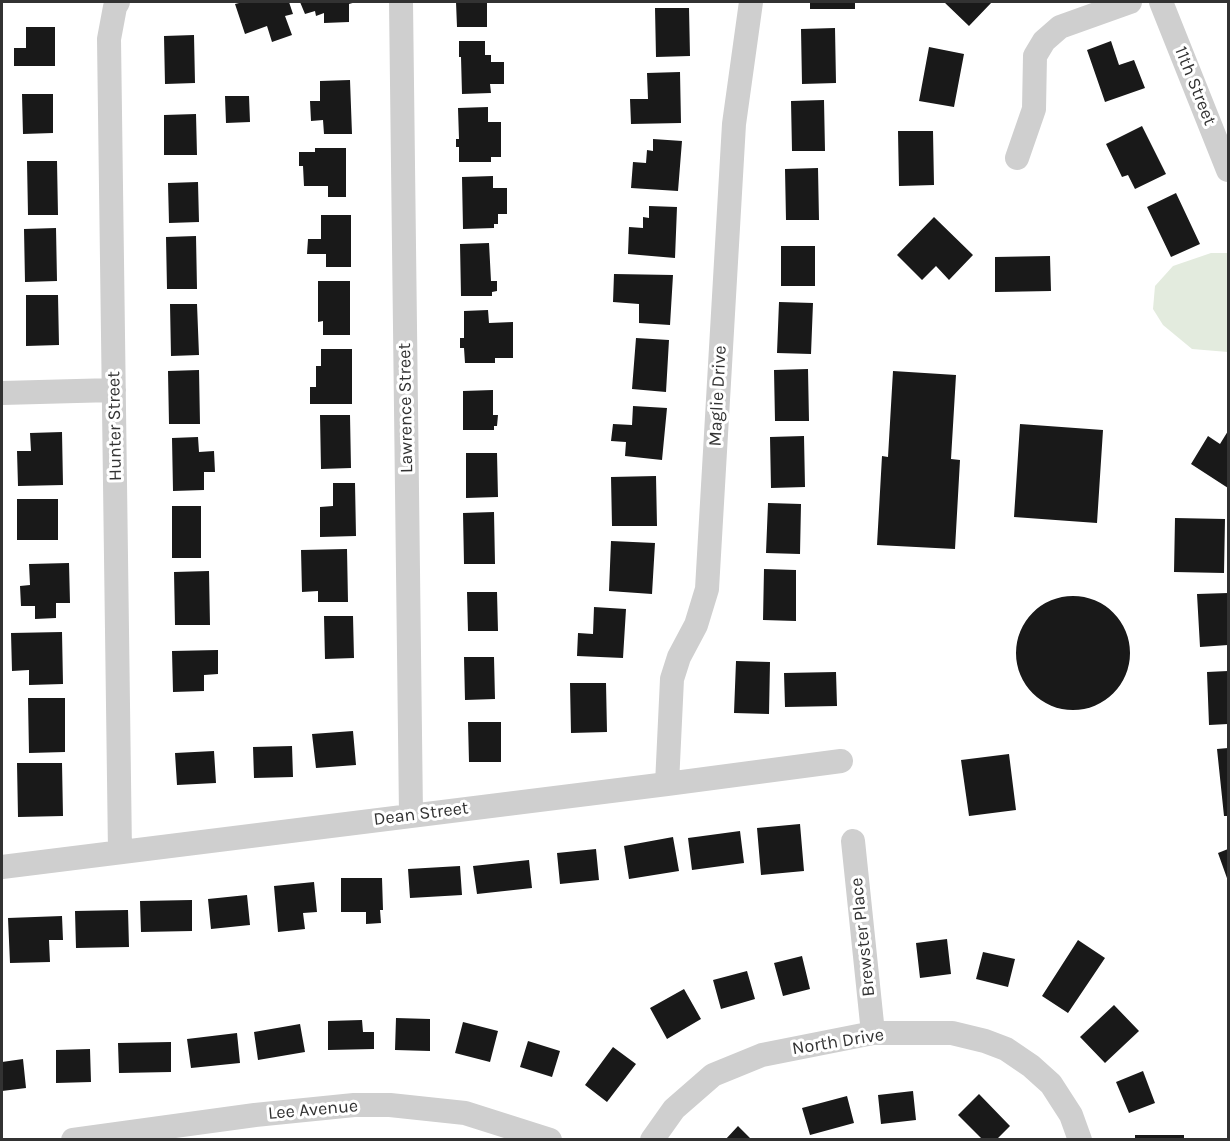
<!DOCTYPE html>
<html>
<head>
<meta charset="utf-8">
<style>
	body { margin:0 }
	#map { position:relative; width:1230px; height:1141px; overflow:hidden; background:#fff; font-family:Karla,sans-serif }
	canvas { display:block }
	.frame { position:absolute; inset:0; border:3px solid #323232; pointer-events:none }
</style>
</head>
<body>
<div id="map">
<canvas width="1230" height="1141"></canvas>
<div class="frame"></div>
</div>
<script>
const context = document.querySelector('canvas').getContext('2d');
context.lineJoin = 'round';
function paint(path, color) { context.fillStyle = color; context.fill(path, 'evenodd'); }
function strokePath(path, color, width, dash) { context.strokeStyle = color; context.lineWidth = width; context.lineCap = dash ? 'butt' : 'round'; context.setLineDash(dash || []); context.stroke(path); }
function label(font, color, halo, rows, align = 'center') {
  context.font = font + ' Karla,sans-serif'; context.lineWidth = 6; context.setLineDash([]); context.textBaseline = 'middle'; context.strokeStyle = halo; context.fillStyle = color; for (const [text, x, y, turn = 0] of rows) {
    context.save(); context.translate(x, y); context.rotate((+turn || 0) * Math.PI / 180); context.textAlign = isNaN(turn) ? turn : align; if (halo) context.strokeText(text, 0, 0); context.fillText(text, 0, 0); context.restore();
  }
}
paint(new Path2D(`
	M1211,253h17v99l-36,-3 -29,-24 -10,-16 2,-23 18,-20z`), '#e3ebde');
paint(new Path2D(`
	M243,2h46l4,12 -8,2 7,19 -20,7 -5,-16 -22,8 -10,-30z
	M300,2h56l-7,2v18l-25,1v-10l-8,3 -1,-5 -10,3z
	M456,2h31v25h-30z
	M810,2h45v7h-45z
	M944,2h48l-23,24z
	M655,8h34l1,48 -34,1z
	M26,27h29v39h-41v-18h12z
	M835,28l1,55 -34,1 -1,-55z
	M194,35l1,48 -30,1 -1,-48z
	M459,41h26v14h6v7h13v22h-14l1,9 -29,1 -1,-37h-2z
	M1111,41l8,24 15,-5 11,28 -40,14 -18,-52z
	M929,47l35,7 -10,53 -35,-6z
	M680,72l1,51 -50,1 -1,-25h18l-1,-26z
	M350,80l2,54h-28l-1,-14 -12,1 -1,-20h10v-20z
	M22,94h31v39l-30,1z
	M225,96h24l1,26 -24,1z
	M824,100l1,51h-33l-1,-50z
	M488,107v15h13v35h-10v5h-32v-15h-3v-8h3l-1,-31z
	M196,114l1,41h-33v-40z
	M1142,126l24,48 -31,15 -7,-14 -6,2 -16,-33z
	M898,131h35l1,54 -35,1z
	M653,139l29,2 -4,50 -47,-3 2,-26 13,1 1,-13 6,1z
	M315,148h31v49h-18v-11h-24l-1,-20h-4v-14h16z
	M27,161h30l1,54h-30z
	M818,168l1,52h-33l-1,-51z
	M493,176v12h14v26h-9v10h-4v4l-31,1 -1,-52z
	M198,182l1,40 -30,1 -1,-40z
	M1176,193l24,51 -29,13 -24,-50z
	M649,206l28,1 -2,51 -47,-4 1,-27 14,1v-11l6,1z
	M321,215h30v52h-25v-13h-19l1,-15h13z
	M934,217l39,38 -24,25 -13,-14 -14,14 -25,-25z
	M56,228l1,53 -32,1 -1,-53z
	M196,236l1,53h-30l-1,-52z
	M489,243l2,38h6v10l-5,1v4h-31l-1,-52z
	M781,246h34v40h-34z
	M1050,256l1,35 -56,1v-35z
	M614,274l59,1 -3,50 -31,-2v-19l-26,-2z
	M318,281h32v54h-27v-14l-5,1z
	M26,295h32l1,50 -33,1z
	M779,302l34,1 -2,51 -34,-1z
	M170,304h27l2,51 -28,1z
	M488,310l1,13 24,-1v36h-18v5h-30l-1,-15h-4v-10h4v-27z
	M636,338l33,2 -3,52 -34,-3z
	M321,349h31v55h-42v-17h6v-21h5z
	M808,369l1,52h-34l-1,-51z
	M199,370l1,54h-31l-1,-53z
	M893,371l63,4 -5,84 9,1 -5,89 -78,-4 5,-89 6,1z
	M493,390v25h5l-1,11h-3v4h-31v-39z
	M633,406l34,2 -5,52 -37,-4 1,-14 -15,-1 2,-17 19,1z
	M320,415h30l1,53 -30,1z
	M1020,424l83,6 -6,93 -83,-6z
	M1228,431v57l-37,-24 17,-28 12,8z
	M62,432l1,53 -45,1 -1,-35h14l-1,-18z
	M804,436l1,51 -34,1 -1,-51z
	M198,437l1,15 15,-1 1,21h-11v18l-31,1 -1,-53z
	M466,453h31l1,44 -32,1z
	M656,476l1,50h-45l-1,-49z
	M333,483h22l1,53 -36,1v-30l13,-1z
	M17,499h41v41h-41z
	M768,503l33,1 -1,50 -34,-1z
	M172,506h29v52h-29z
	M494,512l1,52h-31l-1,-51z
	M1175,518l50,1 -1,54 -50,-1z
	M611,541l44,2 -3,51 -43,-3z
	M347,549l1,53h-30v-11l-16,1 -1,-42z
	M69,563l1,40h-14v15l-21,1v-13h-14l-1,-20 10,-1 -1,-21z
	M764,569l32,1v51l-33,-1z
	M209,571l1,54h-35l-1,-53z
	M467,592h30l1,39h-30z
	M1228,593v52l-28,2 -3,-53z
	M1016 653a57 57 0 1 1 114 0a57 57 0 1 1-114 0Z
	M594,607l32,2 -3,49 -46,-2 1,-23 15,1z
	M324,616h29l1,42 -29,1z
	M62,632l1,52 -34,1v-15l-17,1 -1,-38z
	M218,650v24l-14,1v16l-31,1 -1,-41z
	M464,657h30l1,42 -30,1z
	M736,661l34,1 -1,52 -35,-1z
	M1228,671v53l-19,1 -2,-53z
	M836,672l1,34 -52,1 -1,-34z
	M570,683h36l1,49 -36,1z
	M28,698h37v54l-36,1z
	M468,722h33v40h-32z
	M353,731l3,34 -40,3 -4,-34z
	M292,746l1,31 -39,1 -1,-31z
	M1228,748v68h-4l-7,-67z
	M214,751l2,32 -39,2 -2,-32z
	M1009,754l7,56 -47,6 -8,-56z
	M17,763h45l1,53 -45,1z
	M800,824l4,47 -43,4 -4,-47z
	M740,831l4,32 -52,7 -4,-32z
	M673,837l6,34 -50,8 -5,-33z
	M596,849l3,31 -39,4 -3,-31z
	M1228,849v32l-10,-28z
	M529,860l3,28 -55,6 -4,-28z
	M460,866l2,29 -52,3 -2,-29z
	M341,878h41l1,32h-3l1,13 -15,1v-12h-25z
	M314,882l3,30 -14,1 2,16 -27,3 -4,-46z
	M247,895l3,30 -39,4 -3,-30z
	M192,900v31l-51,1 -1,-31z
	M128,910l1,37 -53,1 -1,-37z
	M62,916l1,24h-14l1,22 -40,1 -2,-45z
	M947,939l4,35 -31,4 -4,-35z
	M1078,940l27,18 -37,55 -26,-17z
	M983,952l32,7 -7,28 -32,-8z
	M802,956l8,33 -27,7 -9,-33z
	M747,971l8,28 -34,10 -8,-29z
	M684,989l17,30 -34,20 -17,-31z
	M1114,1005l25,26 -34,32 -25,-26z
	M396,1018l34,1v32l-35,-1z
	M362,1020l1,12h11v17l-46,1v-29z
	M463,1022l35,9 -8,31 -35,-9z
	M300,1024l5,28 -47,8 -4,-28z
	M237,1033l3,30 -49,5 -4,-29z
	M528,1041l32,10 -8,26 -32,-10z
	M171,1042v30l-52,1 -1,-30z
	M613,1047l23,17 -29,38 -22,-17z
	M90,1049l1,33 -35,1v-33z
	M23,1059l3,29 -24,3v-29z
	M1143,1071l12,32 -26,10 -13,-31z
	M913,1091l3,29 -35,4 -3,-29z
	M979,1094l31,32 -14,14h-13l-25,-25z
	M847,1096l7,27 -44,12 -8,-27z
	M738,1126l14,14h-27z
	M1135,1135h49v5h-49z`), '#191919');
strokePath(new Path2D(`
	M118,2l-3,5 -6,32 11,813
	M401,2l10,813
	M1161,2l67,168
	M1017,158l17,-49 1,-53 9,-15 16,-14 70,-25
	M2,393l112,-3
	M667,784l5,-105 7,-22 17,-32 11,-36 27,-465 17,-122
	M853,841l20,192
	M2,867l665,-83 174,-23
	M73,1140l182,-25 99,-10h36l75,8 85,27
	M652,1140l22,-31 39,-34 49,-20 111,-22h79l33,8 21,8 25,17 20,18 20,31 9,25`), '#cfcfcf', 24);
label('18px', '#323232', '#fff', [
	["11th Street",1195,86,68],
	["Maglie Drive",718,396,-87],
	["Lawrence Street",406,408,-91],
	["Hunter Street",115,426,-91],
	["Dean Street",421,814,-7],
	["Brewster Place",863,937,-96],
	["North Drive",838,1042,-9],
	["Lee Avenue",313,1110,-5]
]);
</script>
</body>
</html>
